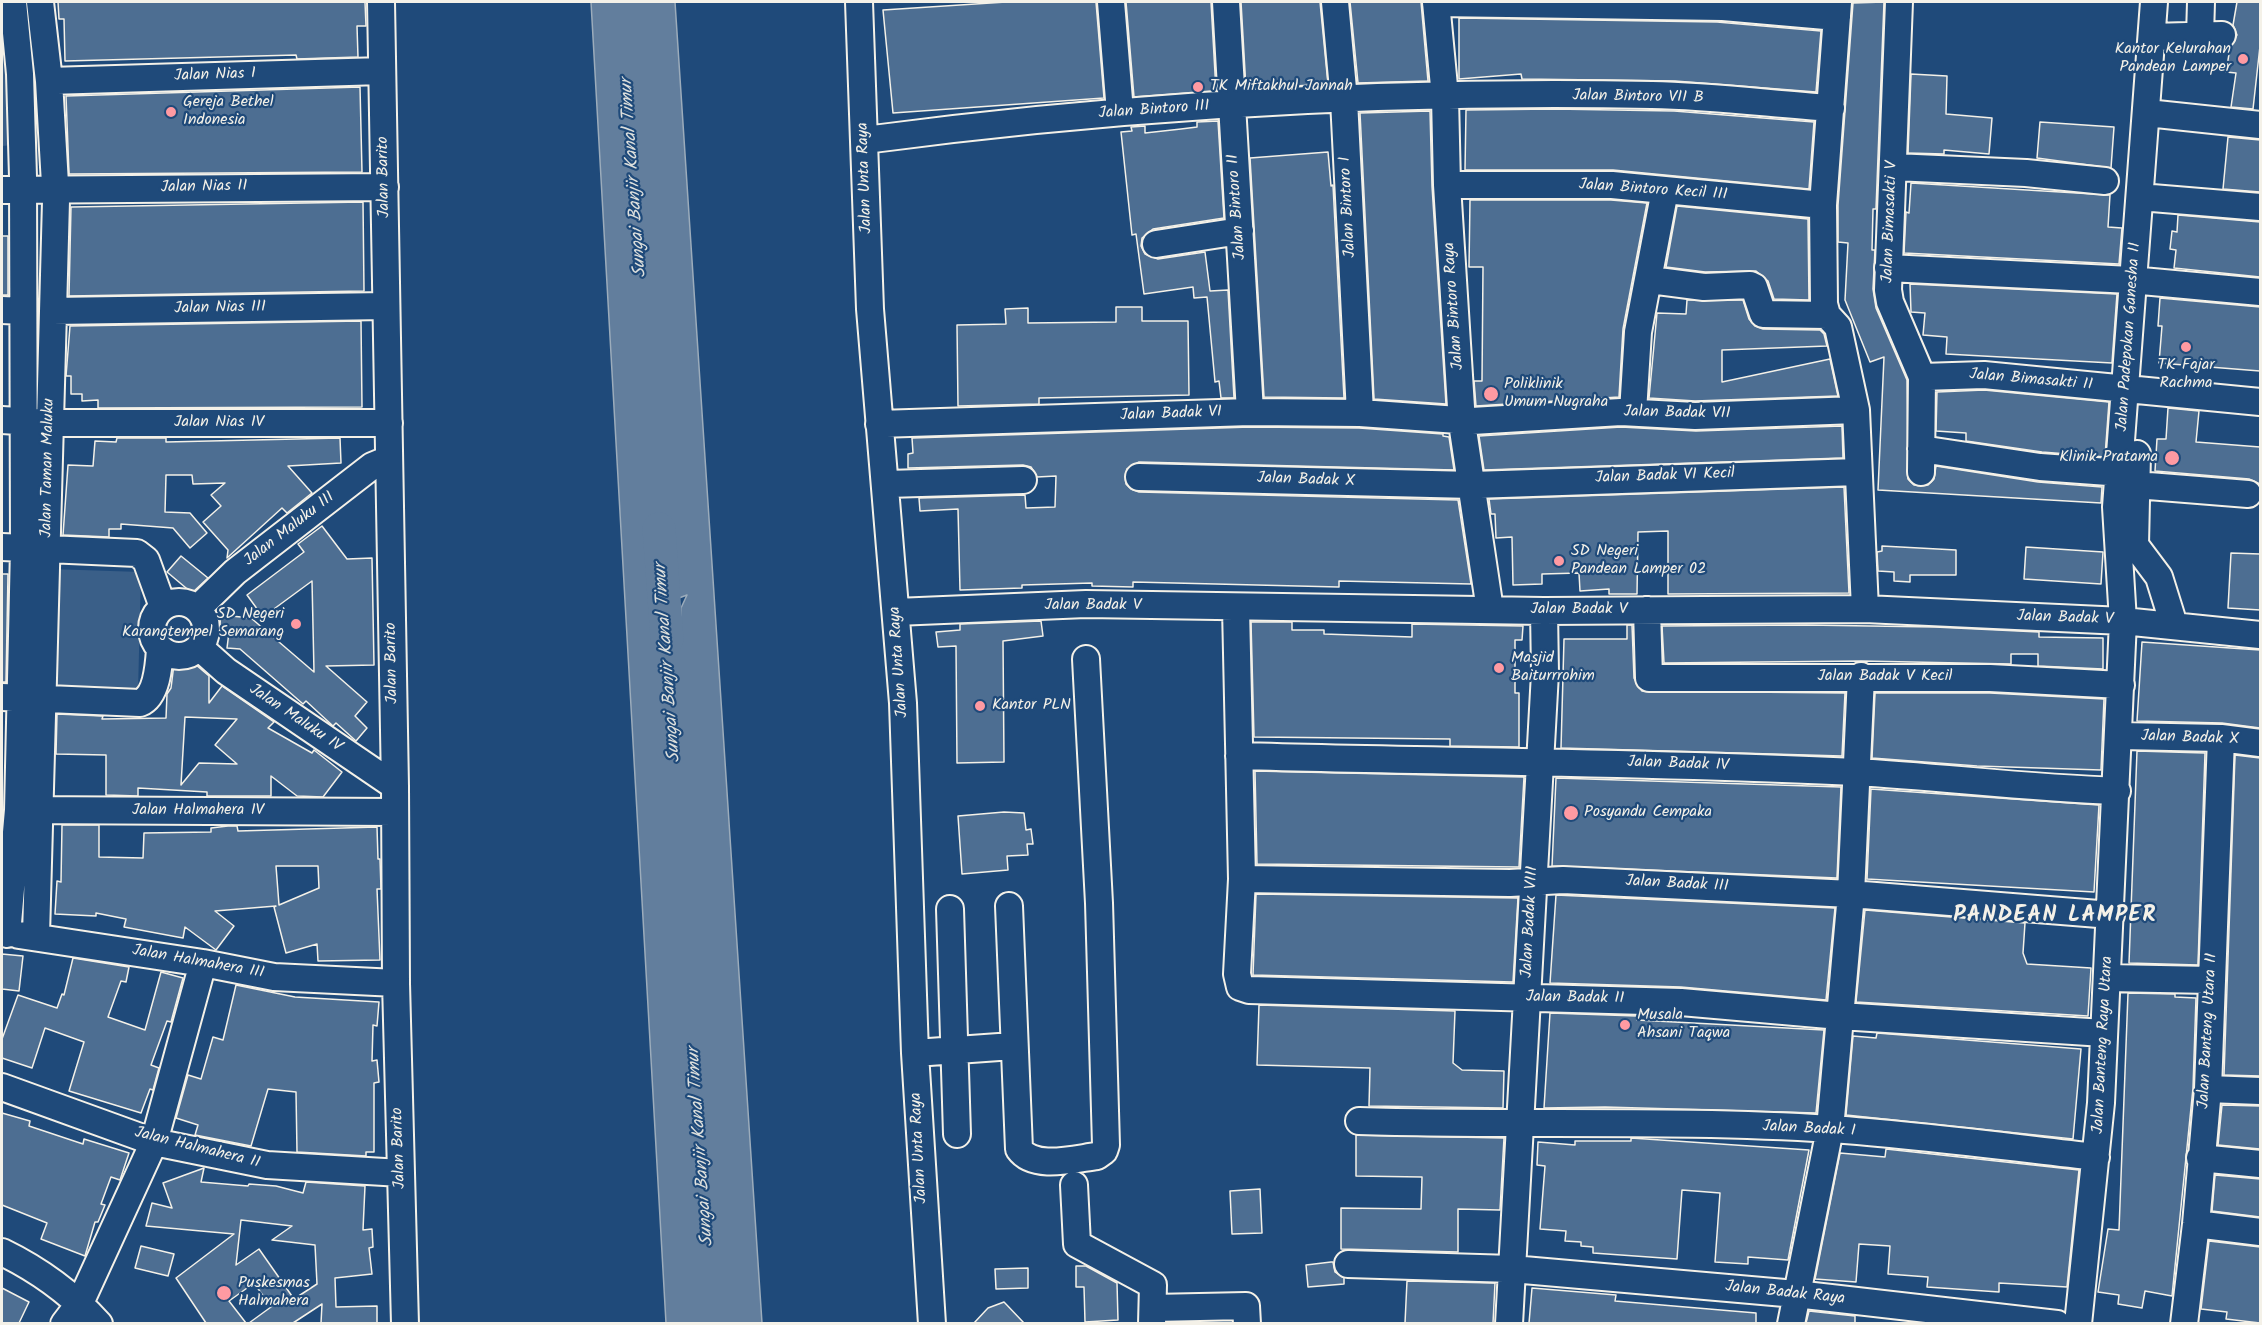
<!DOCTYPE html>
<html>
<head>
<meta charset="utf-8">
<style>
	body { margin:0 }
	#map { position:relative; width:2262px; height:1325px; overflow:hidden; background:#1f4a7a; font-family:Kalam,sans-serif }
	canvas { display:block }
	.frame { position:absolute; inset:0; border:3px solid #f4f1e8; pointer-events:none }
</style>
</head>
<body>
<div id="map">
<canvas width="2262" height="1325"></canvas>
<div class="frame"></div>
</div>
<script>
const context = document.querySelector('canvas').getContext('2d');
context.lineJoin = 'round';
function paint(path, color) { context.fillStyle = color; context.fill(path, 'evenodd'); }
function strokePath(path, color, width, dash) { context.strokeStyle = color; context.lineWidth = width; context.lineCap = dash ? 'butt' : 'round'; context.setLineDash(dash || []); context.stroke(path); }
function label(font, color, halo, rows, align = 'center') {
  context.font = font + ' Kalam,sans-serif'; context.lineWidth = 4.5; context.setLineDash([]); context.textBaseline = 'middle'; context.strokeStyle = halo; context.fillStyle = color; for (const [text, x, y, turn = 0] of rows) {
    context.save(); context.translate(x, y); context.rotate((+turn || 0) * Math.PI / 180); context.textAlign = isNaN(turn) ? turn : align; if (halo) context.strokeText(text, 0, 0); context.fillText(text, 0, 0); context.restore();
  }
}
paint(new Path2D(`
	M2,41l12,104 -12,1z
	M50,569l91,3 -3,120 -91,-3z`), '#3a5f88');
const water = new Path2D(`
	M591,2h84l87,1321h-96zM664,549l12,29 -2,9 5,11 8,-3 -6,13v8l-7,7 -9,-23 -4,-46z`);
paint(water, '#627e9d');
strokePath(water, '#9cacbb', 1.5);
strokePath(new Path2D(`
	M659,529l8,110`), '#627e9d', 33);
const building = new Path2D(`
	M58,2h307l1,24h-9l1,31 -61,2 -1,-4 -231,6 -1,-42h-5z
	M1006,2h90l8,96 -211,15 -10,-103z
	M1126,2h85l5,89 -82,6z
	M1241,2h79l8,82 -82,5z
	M1350,2h71l7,79 -70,2z
	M2237,2h23v44l-7,63 -22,-2 5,-34 -10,-1 4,-24 7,-13 -4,-10z
	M1853,3l31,-1 -8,207h-3l-1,41h3l-2,39 3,19 31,72 1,99 6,6h14l6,-6 2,-13 102,16 64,5 -1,16 -223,-13 6,-133 -14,5 -25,-62 3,-57 -10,-1v-37z
	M1459,18l258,4 104,9 -5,61 -141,-11 -153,-2 -1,-5 -62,5z
	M1911,74l36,2 -1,38 46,4 -3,36 -45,-4v4l-36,-1z
	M360,87l2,85 -293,2 -3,-78z
	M1554,109l120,2 140,11 -5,67 -196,-19h-148l1,-60z
	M1430,111l2,75 14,218 -72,-5 -14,-286z
	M1218,121l6,97 -71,11 -11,9 -1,8 4,8 13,5 47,-7 5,39 18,-1 6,108h-13l-2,-17 -4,1 -8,-85 -13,1 -1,-11 -49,7 -8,-60 -4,1 -11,-103 11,-1 -1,-4 14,-1v7l36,-4 16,-2v-5z
	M2040,122l74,5 -3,41 -74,-10z
	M2228,137l32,3v52l-37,-3z
	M1328,152l3,34 2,-1 11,213 -80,-1 -14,-239z
	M1911,183l199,12 -2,32 14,1 -3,36 -215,-11 2,-41 3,1z
	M1470,200h141l36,3 -24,126 -4,68 -143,9 -2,-25h8l1,-114h-14z
	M363,202l1,89 -295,5 2,-89z
	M1677,206l131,13 1,81 -35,-1 -6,-18 -12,-10 -51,1 -39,-5z
	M2178,215l82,7v55l-86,-9 2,-18 -6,-1 2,-18 5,1z
	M2,236h6v59h-6z
	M1910,284l207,10 -5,69 -166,-9 1,-17 -24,-2 2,-22 -14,-1z
	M2160,298l100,9v64l-101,-8 3,-37h-4z
	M1687,300h56l6,19 6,7 8,3 57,1 4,4 3,12 -105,4v32l108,-23 8,37 -143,5 -46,-3 8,-85 29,1z
	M1116,307h26v14h46l1,74 -150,3v6l-81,2 -1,-81 49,-1 -1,-15 23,-1v15l88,-1z
	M361,321l1,86 -264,1v-8l-16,1v-7h-11v-18h-5l4,-50z
	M1984,390l125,12 -4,55 -63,-5 -76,-11v-8l-30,-2 1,-39z
	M2168,408l31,3 -3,31 64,5v37l-11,-5 -94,-8 2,-32h9z
	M1842,426l1,32 -359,12 -5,-34 142,-9 75,4z
	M1250,427l109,1 84,6v2l6,1 5,33 -315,-8 -12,7 -1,15 5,5 8,3 319,8 13,84 -132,-3v6l-206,-5v5l-41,-1v-3l-70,2v3l-62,2 -2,-81 -38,2 -1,-13 106,-3 1,13 29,-1 1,-31 -19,1 -6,-10 -8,-2 -115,3v-14l5,-1 -1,-15z
	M117,438h49v4l174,-4 1,25 -53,3 24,27 -25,20 -5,-5 -55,50 1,-8 -25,-28 18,-16 -10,-11 14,-12 -32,1 -1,-9h-26l-1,37 25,1 17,20 -17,15 -17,-20 -52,-4v5h-12v8l-46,-2 5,-70 25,1 2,-25 21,1z
	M1844,487l5,106 -181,1v-63l-30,1 -1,62h-28v-5l-29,2 -1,-18 -37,1v10l-29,1 -1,-48 -16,1 -1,-24h-4l-2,-15z
	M322,526l25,33 25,-1 2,107 -48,1 41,36 -12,14 12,12 -11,13 -20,-18 -3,3 -27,-25 -3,3 -63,-55 -13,-1 2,-16 -10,-1 2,-16 30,3 63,54 -2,-91 -49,36 -16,-22 57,-43 -6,-8z
	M1882,546l74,4v25h-46v7l-16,-1v-9l-16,-1 -1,-19 5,-1z
	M2026,547l77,5 -2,32 -77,-5z
	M2231,553l29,1v56l-32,-2z
	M181,556l27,22 -16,15 -25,-21z
	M2,574h6l-2,108h-4z
	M1041,621l2,15 -40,5 1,121 -47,1 -1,-117 -18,1 -2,-15 24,-2v-6z
	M1251,622h41v8h32v4l88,3v-13l111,2 -1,14h-7v53h4v54l-69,-1v-7l-196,-2z
	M1627,625h5l2,53 8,13 203,2 -3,63 -281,-8 3,-109h63z
	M1806,625l129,2 104,5v5l64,1v31l-65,-3v-12h-27v10l-150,-3 -197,2 -2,-37z
	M2142,642l118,8v78l-38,-5 -85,-2z
	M174,664h21l14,12v27l13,-17 52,36 -6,6 44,25 2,-3 28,22 -19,25 -26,-1 -26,-20v20h-64v-4l-69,-4v8l-32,-1v-40l-50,-1 1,-40 46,2 -1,3 64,-1 1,-24 4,-6zM185,717l52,2 -22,26 22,19 -38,-1 -18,22z
	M1875,693h115l114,6 -3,71 -124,-4 -105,-8z
	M2137,751l68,2 -7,212 -69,-2z
	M2235,755l25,3v318l-36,-1z
	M1255,771l269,6 -5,90 -262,-3z
	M1556,778l285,9 -4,91 -285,-12z
	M1871,789l228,16 -5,87 -227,-13z
	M1004,812l20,1 2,17 5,-1 2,15h-6l1,11 -21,1 1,14 -46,4 -4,-58z
	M62,825h37v32l44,1 1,-25 67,-1v-4l17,-2h9l1,5 139,-4 1,32h2l1,30h-4l3,71 -62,1 -1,-17 -31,9 -12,-46 2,-1 -61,5 19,15 -18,24 -31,-23 -2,11 -59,-11 2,-8 -30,-6v3l-41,-2 2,-33 4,1zM276,866h42l1,22 -40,17z
	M1256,894l262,4 -5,84 -260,-7z
	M1556,895l279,13 -9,92 -145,-13 -131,-4z
	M1865,910l160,13 -2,30 4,11 64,4 -3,48 -232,-14z
	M2,954l21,2 -4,35 -17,-2z
	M73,958l56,9 -3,15 -5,-1 -13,36 37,13 16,-58 22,6 -12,44 -4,-1 -16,44 8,3 -6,22 -3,-1 -9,24 -72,-22 15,-49 -39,-14 -13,40 -30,-10v-19l16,-44 39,13 5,-14 2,1z
	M236,985l59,12 84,5 -2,24 -4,-1 -1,36 5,-1 2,22 -5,1v69h-8v4l-69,-4 -1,-60 -28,-3 -17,57 -56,-11 3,-10 -22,-7 12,-43 13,4 12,-42 10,3z
	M2128,993l47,1v3l21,1 -3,90 -21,208 -27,-5 -3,17 -24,-4 1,-9 -21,-3 10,-63 11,1z
	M1259,1005l196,6 -2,52 9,7 42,1 -1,37 -134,-2 1,-38 -113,-3z
	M1550,1013l87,3v4l187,10 -8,83 -211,-6 -61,1z
	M1877,1033l204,16 -8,90 -227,-24 7,-79 23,2z
	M2222,1105l38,1v43l-42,-4z
	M2,1113l28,8 -1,5 54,18 1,-5 45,14 -9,27 -9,-3 -10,27 4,1 -7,17h-3l-10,34 -44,-17 6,-16 -45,-18z
	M1356,1135l148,3 -4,72 -42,-1v43l-117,-3v-41l80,1 1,-32 -66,-1z
	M1631,1138l178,12 -21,110 -40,-3v7l-33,-2 5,-69 -38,-3 -5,69 -84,-6v-6l-12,-1v-4l-16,-1 1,-10 -26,-2 5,-63 -8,-1 1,-23 37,3v-4h56z
	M1886,1149l193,21 -12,117 -68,-4v9l-72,-5 1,-10 -40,-3 2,-28 -31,-2 -3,38 -41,-3 25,-126 45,4z
	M204,1168l-3,14 47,4 1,-2 27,2 27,7 3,-11 59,4 -2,44 9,-1 1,18 -4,1 3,26 -37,4 1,29 41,-1v17h-56l1,-19 -29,19h-44l22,-16 -17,-24 -25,18 17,22h-40l-30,-45 58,-44 -88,-8 6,-23 20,5 -9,-25zM241,1220l51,6 -20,14 43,5 2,39 -23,15 -35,-50 -23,16z
	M2215,1175l45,4v38l-48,-6z
	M1260,1189l2,44 -30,1 -2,-43z
	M2209,1241l51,6v76l-34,-4 1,-7 -26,-3z
	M141,1246l33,8 -6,22 -33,-8z
	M1331,1262h2l2,10 9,6v6l-36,3 -2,-22z
	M1076,1266h10l31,17 1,37 -33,2 -1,-35h-8z
	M1028,1268v20l-32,1 -1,-20z
	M1407,1281l88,2 -2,40h-88z
	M2,1288l27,14 -10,21h-17z
	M1532,1288l84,7 -1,6 141,12v10h-227z
	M1004,1302l20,21h-50l14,-15z
	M1809,1311l46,5v7h-49z`);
paint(building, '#4d6e92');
strokePath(building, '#f4f1e8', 1.5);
const minor = new Path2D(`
	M381,2l14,784 1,197 9,341
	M859,2l11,307 33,394 12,350 17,271
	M1111,2l9,110
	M1226,2l24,410
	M1335,2l9,98 16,313
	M1436,2l9,95 2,88 15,238 28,187
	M1838,2l-15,203 1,99 3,11 11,12 18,83 9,199
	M1899,2l-11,288 2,12 32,75 -1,95
	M1436,3l287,4 114,10
	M2200,36l1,-34
	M2152,37l70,-2
	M49,81l333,-10
	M2147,113l113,12
	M865,140c257,-34 528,-50 787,-45 59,1 120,9 179,13
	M1894,167l132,6 79,8
	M1447,185h165l211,20
	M2,190l383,-3
	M2140,197l120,10
	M1156,244l84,-13
	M1888,268l243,12 129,12
	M1650,280l54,7 46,-2 4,2 9,27 64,1
	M2,310l21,1
	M53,311l333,-5
	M1922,377l62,-2 276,27
	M1633,412l5,-80 27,-142
	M2,420l47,3h340
	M879,424l371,-12 110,1 112,8 149,-9 74,4 161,-6
	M1921,449l119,18 96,7
	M2137,454l-2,91 24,32 15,48
	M1139,477l334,8 385,-13
	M887,484l136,-4
	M2136,485l112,9
	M2,547l135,6 9,7 17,47
	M152 629a27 27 0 1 1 54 0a27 27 0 1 1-54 0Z
	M1236,608l6,271 -5,95 3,13 9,3 432,12 159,14 264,17
	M197,609l38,-37 137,-106 17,-7
	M1647,610l2,68h341l131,7
	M896,612l190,-8 458,7 321,-2 258,12 137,14
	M199,647l27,24 169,115
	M2,697l138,6c17,-7 19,-38 20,-54
	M2120,736l101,2 39,5
	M1239,756c206,6 411,6 616,16 87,5 174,16 262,19
	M23,810l372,2
	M1242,879l268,4 53,-3 288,14 260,21
	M1009,906l10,243c15,21 54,10 78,7l7,-5 2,-6 -7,-242 -13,-244
	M950,909l7,225
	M7,934l11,-124 6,-262 -1,-371 -3,-103 -7,-72
	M19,935l184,28 71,14 122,6
	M36,936l20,-735 -7,-120 -9,-79
	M2108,978l103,2
	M915,1053l98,-7
	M2,1087l152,55 113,23 134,8
	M2208,1089l52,2
	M1359,1121c157,5 315,-2 471,8 89,6 178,18 266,28
	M2200,1158l60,6
	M1074,1185l3,59 76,41 -1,39
	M2196,1224l64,8
	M2,1252c37,18 69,41 97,72
	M1348,1264l164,5 284,25 261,30
	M1153,1308l93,-2 1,18
	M64,1324l16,-21 74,-161 49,-179
	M1509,1324l36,-651 -1,-62
	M1791,1324l39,-195 21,-235 10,-218
	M2078,1324l23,-221 22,-482 -7,-114 38,-505
	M2184,1324l12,-100 12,-135 13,-351`);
strokePath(minor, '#f4f1e8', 30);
strokePath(minor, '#1f4a7a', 26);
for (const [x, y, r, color] of [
	[2243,59,6,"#ff9aa2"],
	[1198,87,6,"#ff9aa2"],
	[171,112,6,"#ff9aa2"],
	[2186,347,6,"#ff9aa2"],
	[1491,394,8,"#ff9aa2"],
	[2172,458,8,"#ff9aa2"],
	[1559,561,6,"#ff9aa2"],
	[296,624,6,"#ff9aa2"],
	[1499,668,6,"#ff9aa2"],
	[980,706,6,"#ff9aa2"],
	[1571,813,8,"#ff9aa2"],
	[1625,1025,6,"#ff9aa2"],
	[224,1293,8,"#ff9aa2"]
]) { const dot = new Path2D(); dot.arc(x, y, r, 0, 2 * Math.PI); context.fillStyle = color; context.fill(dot); strokePath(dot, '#1f4a7a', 2); }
label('16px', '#f4f1e8', '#1f4a7a', [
	["Kantor Kelurahan",2231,50,"right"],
	["Pandean Lamper",2231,68,"right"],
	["TK Miftakhul Jannah",1210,87],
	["Gereja Bethel",183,103],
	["Indonesia",183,121],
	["TK Fajar",2186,366,"center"],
	["Rachma",2186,384,"center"],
	["Poliklinik",1504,385],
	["Umum Nugraha",1504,403],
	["Klinik Pratama",2158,458,"right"],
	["SD Negeri",1571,552],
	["Pandean Lamper 02",1571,570],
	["SD Negeri",284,615,"right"],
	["Karangtempel Semarang",284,633,"right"],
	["Masjid",1511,659],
	["Baiturrrohim",1511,677],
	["Kantor PLN",992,706],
	["Posyandu Cempaka",1584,813],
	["Musala",1637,1016],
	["Ahsani Taqwa",1637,1034],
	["Puskesmas",238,1284],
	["Halmahera",238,1302]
], 'left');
label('16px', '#f4f1e8', '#1f4a7a', [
	["Jalan Nias I",215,76,-2],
	["Jalan Bintoro VII B",1638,98,1],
	["Jalan Bintoro III",1154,111,-4],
	["Jalan Barito",385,177,-91],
	["Jalan Unta Raya",866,178,-92],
	["Jalan Nias II",204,188,-1],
	["Jalan Bintoro Kecil III",1653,191,4],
	["Jalan Bintoro II",1238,207,-94],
	["Jalan Bintoro I",1349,207,-93],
	["Jalan Bimasakti V",1891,222,-88],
	["Jalan Bintoro Raya",1455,306,-94],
	["Jalan Nias III",220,309,-1],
	["Jalan Padepokan Ganesha II",2130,337,-86],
	["Jalan Bimasakti II",2031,381,5],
	["Jalan Badak VII",1677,414,1],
	["Jalan Badak VI",1171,415,-2],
	["Jalan Nias IV",219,423],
	["Jalan Taman Maluku",49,468,-89],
	["Jalan Badak VI Kecil",1665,477,-2],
	["Jalan Badak X",1306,481,2],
	["Jalan Maluku III",290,530,-38],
	["Jalan Badak V",1093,606],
	["Jalan Badak V",1579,610],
	["Jalan Badak V",2065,619,2],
	["Jalan Unta Raya",900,662,-94],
	["Jalan Barito",393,663,-91],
	["Jalan Badak V Kecil",1885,677],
	["Jalan Maluku IV",295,719,34],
	["Jalan Badak X",2190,739,2],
	["Jalan Badak IV",1678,765,2],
	["Jalan Halmahera IV",198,811],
	["Jalan Badak III",1677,885,3],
	["Jalan Badak VIII",1531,922,-87],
	["Jalan Halmahera III",198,963,10],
	["Jalan Badak II",1575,999,1],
	["Jalan Banteng Utara II",2209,1031,-87],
	["Jalan Banteng Raya Utara",2104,1045,-87],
	["Jalan Badak I",1809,1130,3],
	["Jalan Barito",400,1148,-92],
	["Jalan Unta Raya",920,1148,-93],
	["Jalan Halmahera II",197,1149,14],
	["Jalan Badak Raya",1785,1294,6]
]);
label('italic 18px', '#dee0dd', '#1f4a7a', [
	["Sungai Banjir Kanal Timur",635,178,-94],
	["Sungai Banjir Kanal Timur",669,663,-94],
	["Sungai Banjir Kanal Timur",702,1147,-94]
]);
context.letterSpacing = '1.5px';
label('bold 22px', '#f4f1e8', '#1f4a7a', [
	["PANDEAN LAMPER",2055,917]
]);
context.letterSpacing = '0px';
</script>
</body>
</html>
